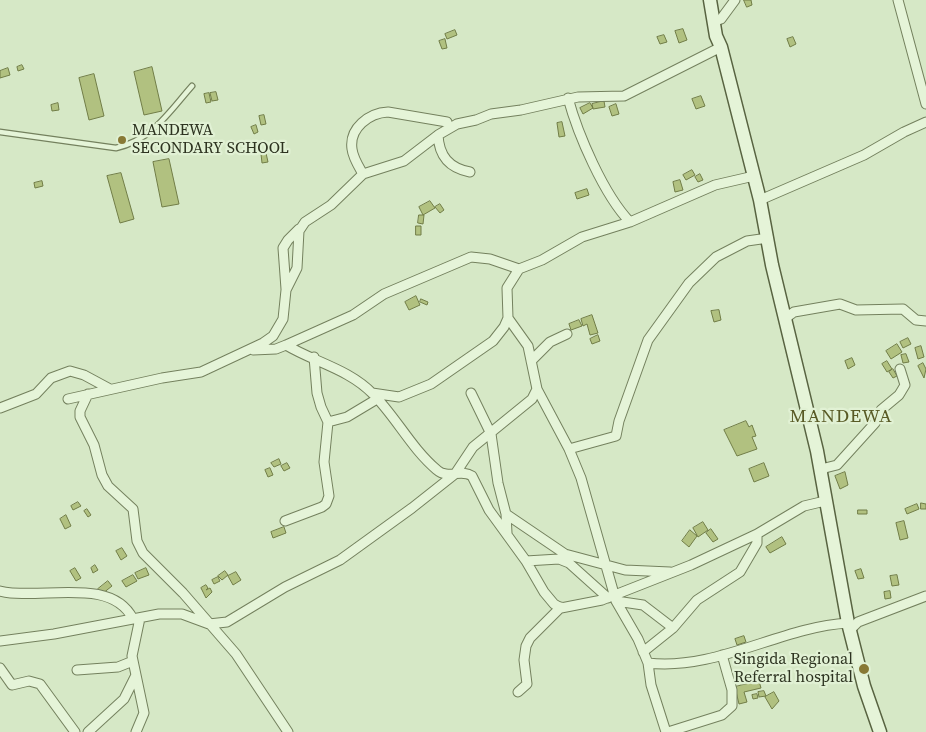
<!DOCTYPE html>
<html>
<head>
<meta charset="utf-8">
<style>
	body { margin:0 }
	canvas { display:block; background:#d6e8c6 }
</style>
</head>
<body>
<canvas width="926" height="732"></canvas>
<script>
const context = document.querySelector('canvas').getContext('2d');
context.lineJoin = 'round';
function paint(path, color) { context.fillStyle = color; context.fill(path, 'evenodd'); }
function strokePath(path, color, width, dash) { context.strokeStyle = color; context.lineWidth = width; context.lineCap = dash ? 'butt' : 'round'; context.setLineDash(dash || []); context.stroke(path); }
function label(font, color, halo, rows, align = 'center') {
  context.font = font + ' "Source Serif 4",serif'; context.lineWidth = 4.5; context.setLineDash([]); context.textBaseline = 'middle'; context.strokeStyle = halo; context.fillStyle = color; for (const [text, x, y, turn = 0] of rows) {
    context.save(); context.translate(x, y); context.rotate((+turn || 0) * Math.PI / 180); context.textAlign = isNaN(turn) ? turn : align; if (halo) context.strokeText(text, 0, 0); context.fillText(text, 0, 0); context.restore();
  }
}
const building = new Path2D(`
	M744,0h7l1,5 -5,2z
	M683,29l4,11 -8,3 -4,-12z
	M455,30l2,5 -10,4 -2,-5z
	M664,35l3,7 -7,2 -3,-7z
	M793,37l3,7 -6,3 -3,-8z
	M445,39l2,9 -5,1 -3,-8z
	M22,65l2,4 -6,2 -1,-4z
	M152,67l10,44 -18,4 -10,-43z
	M8,68l2,7 -10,3v-7z
	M94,74l10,42 -15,4 -10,-42z
	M216,92l2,8 -6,1 -2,-8z
	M209,93l2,9 -5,1 -2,-9z
	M701,96l4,10 -9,3 -4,-10z
	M604,101l1,6 -12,2 -1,-5z
	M58,103l1,7 -7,1 -1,-6z
	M590,103l3,5 -10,6 -3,-6z
	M616,104l3,10 -7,2 -3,-9z
	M264,115l2,9 -5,1 -2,-9z
	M562,122l3,14 -6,1 -2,-14z
	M256,125l2,7 -4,2 -3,-7z
	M266,153l2,9 -6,1 -1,-9z
	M169,159l10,45 -17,3 -9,-45z
	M692,170l3,5 -9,5 -3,-5z
	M121,173l13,46 -14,4 -13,-47z
	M700,174l3,6 -5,2 -3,-5z
	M680,180l3,10 -8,2 -2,-10z
	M42,181l1,5 -8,2 -1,-5z
	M587,189l2,6 -12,4 -2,-6z
	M430,201l5,7 -12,7 -4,-8z
	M440,204l4,6 -4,3 -5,-6z
	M419,215h5l-1,9 -5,-1z
	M416,226h5v9h-5z
	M416,296l4,9 -11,5 -4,-8z
	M421,299l7,3 -1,3 -7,-3z
	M719,310l2,10 -7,2 -3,-11z
	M592,315l6,18 -8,2 -3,-11 -4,2 -2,-7z
	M579,320l3,6 -11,4 -2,-6z
	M598,335l2,6 -8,3 -2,-5z
	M908,338l3,6 -8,4 -3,-6z
	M897,344l5,8 -11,7 -5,-8z
	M921,346l3,11 -6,2 -3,-11z
	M906,354l3,8 -6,1 -2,-8z
	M852,358l3,7 -7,4 -3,-8z
	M887,361l5,8 -5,3 -5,-8z
	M923,363l3,6 -2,9 -6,-12z
	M893,369l4,7 -4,2 -4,-6z
	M746,421l3,6 3,-2 4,11 -4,1 5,12 -20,7 -13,-26z
	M279,459l2,5 -7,3 -3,-4z
	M287,463l3,5 -6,3 -3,-5z
	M764,463l5,13 -15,6 -5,-13z
	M270,468l3,7 -5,2 -3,-7z
	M845,472l3,13 -8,4 -5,-13z
	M78,502l3,4 -8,4 -2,-4z
	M921,503l5,1v5h-5z
	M917,504l2,5 -12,5 -2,-5z
	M87,509l4,6 -3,2 -4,-6z
	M858,510h9v4h-9z
	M66,515l5,11 -6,3 -5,-10z
	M904,521l4,17 -8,2 -4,-17z
	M703,522l5,8 -10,7 -5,-9z
	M284,527l2,6 -13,5 -2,-6z
	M711,529l7,10 -5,3 -7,-9z
	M690,530l7,6 -8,11 -7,-6z
	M782,537l4,7 -16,9 -4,-6z
	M122,548l5,8 -6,4 -5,-9z
	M95,565l3,5 -5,3 -2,-5z
	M75,568l6,10 -5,3 -6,-10z
	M146,568l3,7 -11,4 -3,-6z
	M861,569l3,9 -6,1 -3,-8z
	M225,571l3,4 -6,5 -4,-4z
	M236,572l5,8 -8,5 -5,-9z
	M133,575l4,6 -11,6 -4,-6z
	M897,575l2,10 -7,1 -2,-10z
	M218,577l2,4 -6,3 -2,-4z
	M108,581l4,5 -10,8 -4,-5z
	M206,585l2,3 -2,2 4,-2 2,4 -6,6 -5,-10z
	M890,591l1,7 -6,1 -1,-7z
	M744,636l2,6 -9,3 -2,-6z
	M759,681l2,7 -17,4 3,10 -8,2 -4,-17z
	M764,691l2,5 -7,1 -1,-5z
	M774,692l5,9 -7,8 -7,-12z
	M757,694l1,4 -5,1 -1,-4z`);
paint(building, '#b1c180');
strokePath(building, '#717d47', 1);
const lane = new Path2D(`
	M0,132l116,16c36,-8 53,-36 76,-62`);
const street = new Path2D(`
	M898,0l28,104
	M715,21l6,-2 14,-19
	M568,98c10,37 36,97 62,124
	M438,135c1,21 11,33 32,37
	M363,174c-4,-7 -10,-16 -11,-25 -3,-21 17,-36 36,-37l59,10
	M760,200l104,-45 40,-23 22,-10
	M286,289l-3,-41 5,-8 11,-11
	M787,317l7,-5 46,-8 16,6 47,-1 13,11 10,1
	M286,345l67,-30 31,-21 87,-37 19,2 29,10
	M253,350l23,-1 10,-4c28,17 63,24 87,49 23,23 38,54 64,76 11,10 24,-2 35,6l17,34 37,51 18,31 10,12 7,4 41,-8 89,-35 66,-31
	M531,361l19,-19 17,-8
	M372,393l27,4 32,-13 62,-43 11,-14 4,-9
	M471,393l20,41 7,49 8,31 1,19
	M88,394l-8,17v6l14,28 8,30 6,11 25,23 4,32 6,12 40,40 53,61 52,78
	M68,399l94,-21 39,-6 62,-29 10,-7 10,-17 3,-29 11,-22 2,-37 6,-9 26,-17 32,-31 41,-13 34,-26 19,-11 19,-4 15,-6 30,-4 57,-13 46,-1 97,-49
	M0,408l36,-14 15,-16 19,-7 14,4 26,14
	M328,422l19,-5 30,-18
	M569,449l47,-13 3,-15 29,-81 41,-57 27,-26 31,-16 21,-3
	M821,473l4,-5 12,-3 38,-42 6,-13 18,-15 6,-10 -5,-16
	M506,514l59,40 4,5
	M285,521l37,-14 4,-3 3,-8 -5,-34 4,-40 -7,-15 -4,-14 -3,-36
	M565,554l60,16 45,2
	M526,561l33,-2 10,4 39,35
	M0,591c39,10 111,-16 133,28
	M616,601l27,4 30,23
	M850,630l8,-8 68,-26
	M0,641l54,-7 105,-20h23l27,10 18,-2 58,-35 55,-27 72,-52 43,-34 18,-27 59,-48 5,-10
	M643,652l30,-24 24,-28 43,-28 17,-29v-9l47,-28 21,-5
	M648,663c69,8 132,-36 200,-40
	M0,668l12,17 17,-4 11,3 35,48
	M77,670l41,-3 15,-6
	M518,692l9,-8 -3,-24 2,-14 4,-8 31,-31
	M88,732l36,-33 12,-24
	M136,732l8,-19 -12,-57 8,-38
	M666,732l-15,-47 -3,-22 -10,-24 -22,-38 -35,-123 -12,-29 -32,-60 -9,-43 -20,-28 -1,-30 12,-19 23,-9 40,-23 48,-15 85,-37 39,-9
	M668,732l54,-17 10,-9v-16l-10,-35`);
const secondary = new Path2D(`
	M710,0l6,36 5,11 39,153 12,65 45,186 31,172 16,63 16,46`);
strokePath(lane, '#74815e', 7);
strokePath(street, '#74815e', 11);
strokePath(secondary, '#586341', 15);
strokePath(lane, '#e5f4d8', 4.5);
strokePath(street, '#e5f4d8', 9);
strokePath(secondary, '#e5f4d8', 12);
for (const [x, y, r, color] of [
	[122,140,5,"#887935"],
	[864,669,6,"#887935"]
]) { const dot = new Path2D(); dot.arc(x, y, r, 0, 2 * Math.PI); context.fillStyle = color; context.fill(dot); strokePath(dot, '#e1f1d4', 2); }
label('16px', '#2d3320', '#e1f1d4', [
	["MANDEWA",132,131],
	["SECONDARY SCHOOL",132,149],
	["Singida Regional",853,660,"right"],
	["Referral hospital",853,678,"right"]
], 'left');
context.letterSpacing = '1px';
label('19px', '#585a25', '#e1f1d4', [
	["MANDEWA",841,417]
]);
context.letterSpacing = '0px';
</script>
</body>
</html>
